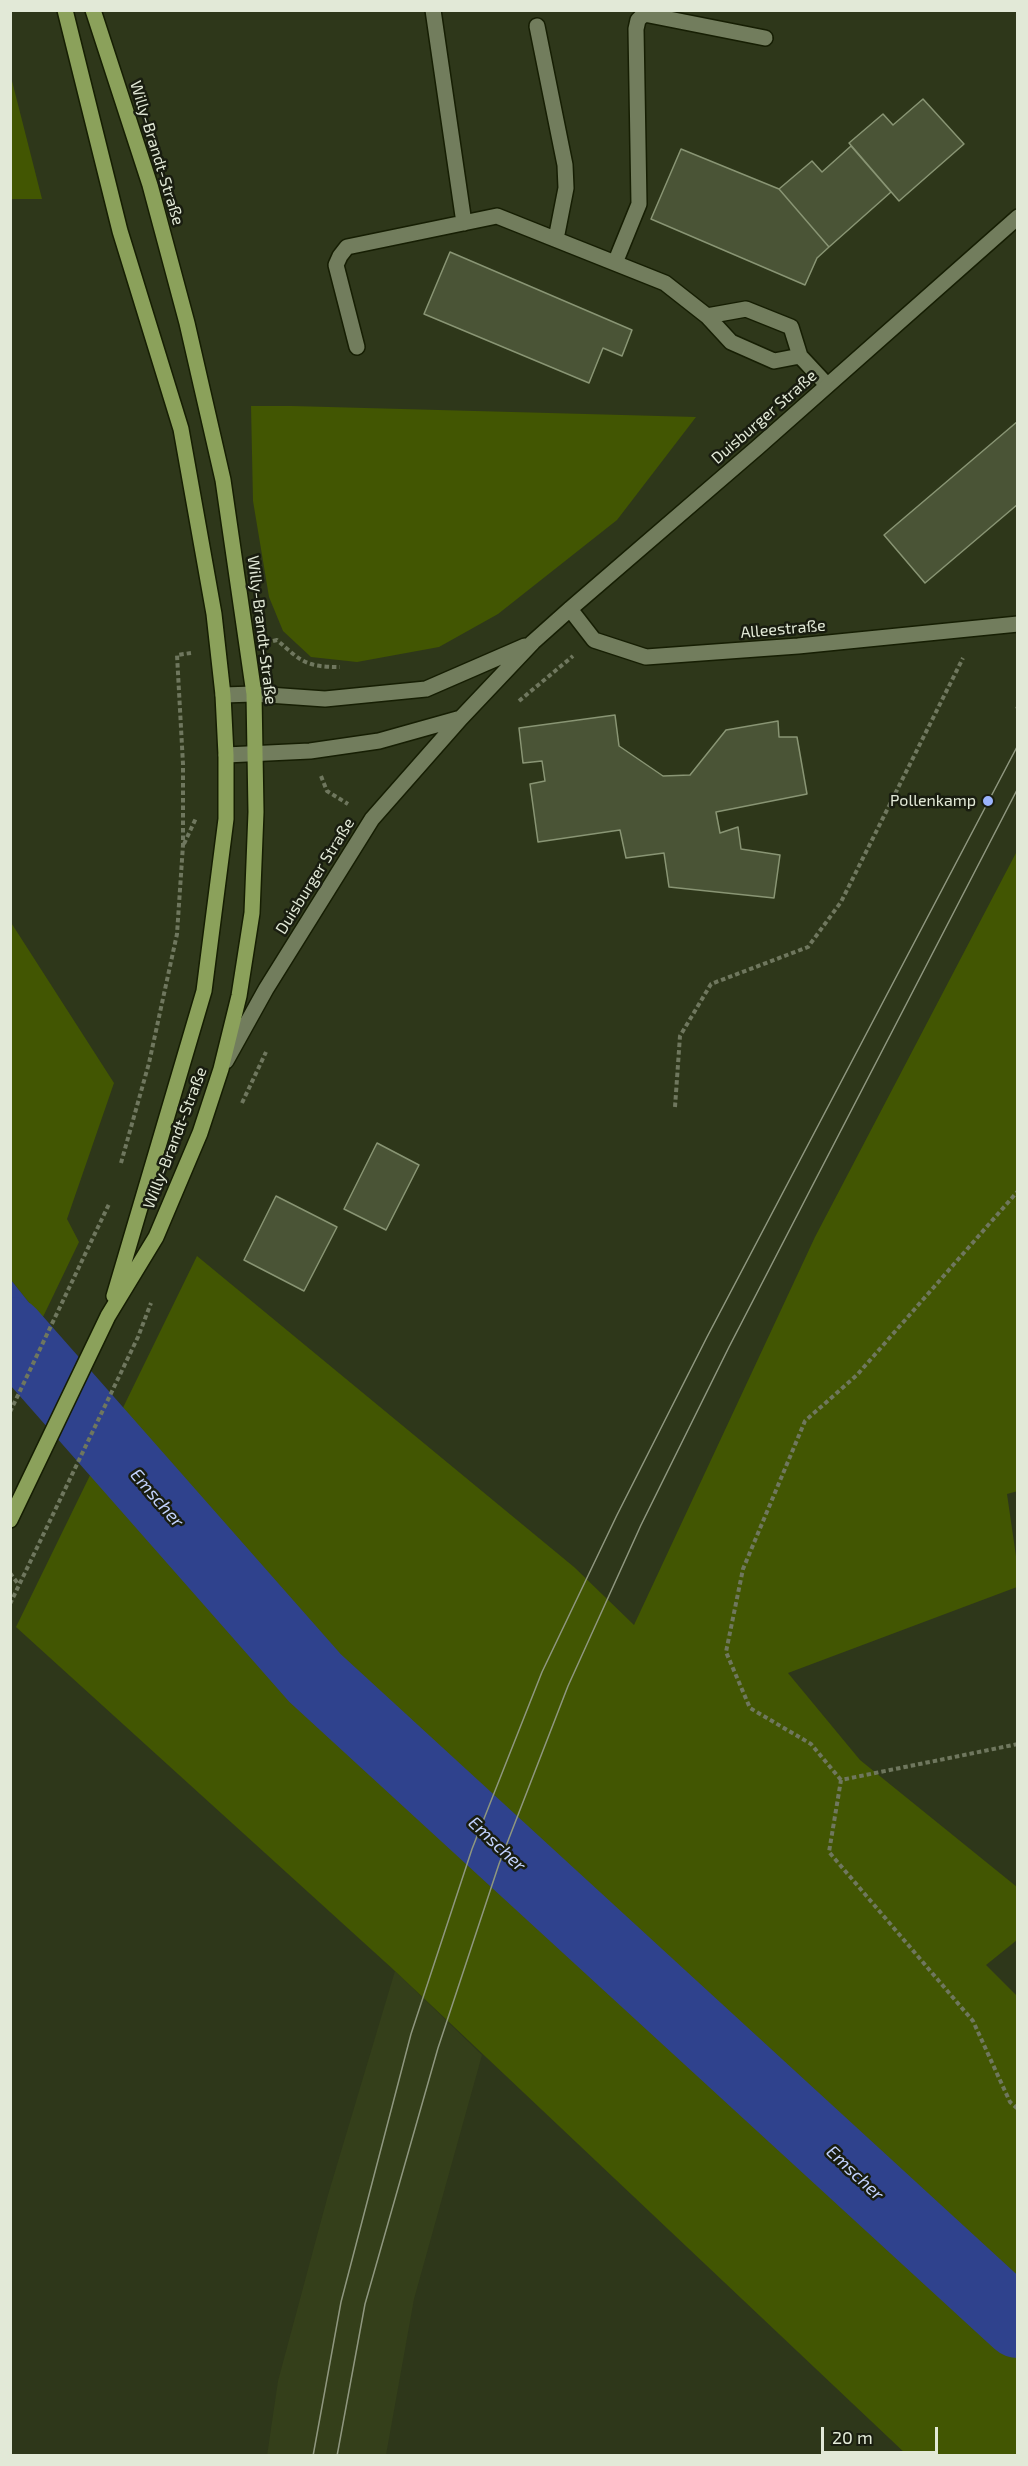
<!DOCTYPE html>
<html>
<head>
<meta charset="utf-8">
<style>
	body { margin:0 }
	#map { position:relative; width:1028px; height:2466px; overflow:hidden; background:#2e371a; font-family:"Exo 2",sans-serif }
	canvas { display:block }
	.frame { position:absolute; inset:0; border:12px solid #e2e9d7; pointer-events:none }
	.scale { position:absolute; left:821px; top:2427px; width:117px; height:27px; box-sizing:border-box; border:3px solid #e2e9d7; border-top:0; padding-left:8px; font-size:18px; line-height:21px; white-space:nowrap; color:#e2e9d7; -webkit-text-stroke:4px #191d10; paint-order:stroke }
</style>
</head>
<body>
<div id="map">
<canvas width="1028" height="2466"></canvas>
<div class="frame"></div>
<div class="scale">20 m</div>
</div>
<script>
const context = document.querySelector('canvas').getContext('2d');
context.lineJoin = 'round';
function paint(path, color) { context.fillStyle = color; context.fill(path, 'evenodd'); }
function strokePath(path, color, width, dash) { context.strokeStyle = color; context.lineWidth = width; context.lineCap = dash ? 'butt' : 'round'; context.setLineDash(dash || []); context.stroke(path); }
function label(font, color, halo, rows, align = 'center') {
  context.font = font + ' "Exo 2",sans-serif'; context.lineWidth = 5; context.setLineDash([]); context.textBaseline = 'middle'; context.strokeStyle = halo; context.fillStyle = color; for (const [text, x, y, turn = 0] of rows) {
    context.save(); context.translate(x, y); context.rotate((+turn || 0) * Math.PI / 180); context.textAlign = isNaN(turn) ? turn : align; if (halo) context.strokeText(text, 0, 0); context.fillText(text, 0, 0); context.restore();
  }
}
paint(new Path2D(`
	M395,1971l87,84 -68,244 -28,156 -119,1 11,-75 50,-186z`), '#343f1a');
paint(new Path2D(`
	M11,77l31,122h-31z
	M251,406h41l404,11 -79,103 -119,94 -59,33 -82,15 -46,-5 -28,-26 -14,-34 -16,-96z
	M1017,851l1,640 -11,3 10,69v24l-229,86 72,87 157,127v53l-31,25 31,31v459h-110l-512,-484 -379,-344 181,-371 377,311 60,58 181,-388z
	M10,921l104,162 -47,136 12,23 -37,77 -31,-39z`), '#425602');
paint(new Path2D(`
	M11,1280l31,39 -30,66 -2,-1z`), '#2f428d');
strokePath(new Path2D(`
	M10,1332l305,346 703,645`), '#2f428d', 70);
const building = new Path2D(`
	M923,99l41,45 -65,57 -50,-58 34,-29 10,11z
	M851,146l40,46 -62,55 -50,-58 33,-28 10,11z
	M681,149l98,40 50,58 -12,11 -12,27 -154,-66z
	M450,252l182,78 -10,26 -19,-8 -14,35 -165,-69z
	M1018,421v83l-93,79 -41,-48z
	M615,715l4,31 44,30 27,-1 36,-45 52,-9 1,16h18l10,57 -91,18 4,21 18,-6 3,22 39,6 -6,43 -105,-11 -5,-34 -38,5 -6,-28 -82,12 -8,-58 15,-3 -3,-20 -19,2 -4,-35z
	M377,1143l42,22 -33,65 -42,-21z
	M276,1196l61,31 -33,64 -60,-31z`);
paint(building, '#4a5436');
strokePath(building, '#899574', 1.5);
const service = new Path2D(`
	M433,10l31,213
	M537,26l28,139 1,23 -10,51
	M615,263l24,-59 -3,-175 2,-9 6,-6 121,24
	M707,316l39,-7 45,18 9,29 27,29
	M357,347l-21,-82 4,-9 7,-9 150,-31 168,67 42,33 24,26 43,19 26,-5`);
const minor = new Path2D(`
	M570,609l24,31 52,17 152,-11 220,-22
	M223,695l31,-1 71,5 101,-10 99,-43
	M226,755l84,-4 69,-10 82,-23
	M226,1061l40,-72 106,-170 89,-101 72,-76 37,-33 188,-162 260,-230`);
const primary = new Path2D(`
	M65,10l55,221 61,198 33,185 9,81 3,60v64l-22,172 -90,305
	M10,1520l98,-204 48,-79 44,-104 21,-64 18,-73 13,-83 4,-101 -2,-118 -31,-214 -36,-157 -37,-138 -57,-175`);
strokePath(service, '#161e03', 18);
strokePath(minor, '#161e03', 18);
strokePath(primary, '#161e03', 18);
strokePath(new Path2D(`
	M273,641l4,-1c25,22 29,27 63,27
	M519,701l54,-45
	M1017,709l1,-2
	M321,776l6,15 21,13
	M184,844l12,-26
	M242,1103l24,-51
	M675,1107l5,-71 31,-52 97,-37 33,-45 122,-244
	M121,1163l28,-100 28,-129 6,-89v-81l-6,-109 14,-2
	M10,1412l99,-208
	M10,1573l9,12
	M10,1604l128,-267 13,-34
	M1018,1744l-177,36 -12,72 144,169 37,81 8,7
	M841,1780l-30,-36 -61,-36 -24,-56 17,-83 62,-148 52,-46 161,-184`), '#6f775e', 4, [4.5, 3]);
strokePath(service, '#727d5d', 15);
strokePath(minor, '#727d5d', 15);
strokePath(primary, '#8ba15b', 15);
strokePath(new Path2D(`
	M313,2456l28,-154 70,-268 61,-185 70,-177 75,-157 90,-178 311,-592
	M337,2456l28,-152 73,-256 61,-184 69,-178 73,-161 88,-178 289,-559`), '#8f977f', 1.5);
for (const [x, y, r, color] of [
	[988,801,6,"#9bb4fd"]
]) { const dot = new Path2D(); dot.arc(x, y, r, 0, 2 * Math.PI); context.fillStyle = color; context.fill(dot); strokePath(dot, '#191d10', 2); }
label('16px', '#e2e9d7', '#191d10', [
	["Willy-Brandt-Straße",157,153,73],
	["Duisburger Straße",764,417,-41],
	["Alleestraße",783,629,-5],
	["Willy-Brandt-Straße",262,630,83],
	["Duisburger Straße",315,876,-58],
	["Willy-Brandt-Straße",175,1138,-69]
]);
label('16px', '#e2e9d7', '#191d10', [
	["Pollenkamp",976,801]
], 'right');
label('italic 18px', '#c2d2fd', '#191d10', [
	["Emscher",157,1498,49],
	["Emscher",497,1844,43],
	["Emscher",855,2173,43]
]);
</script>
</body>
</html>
